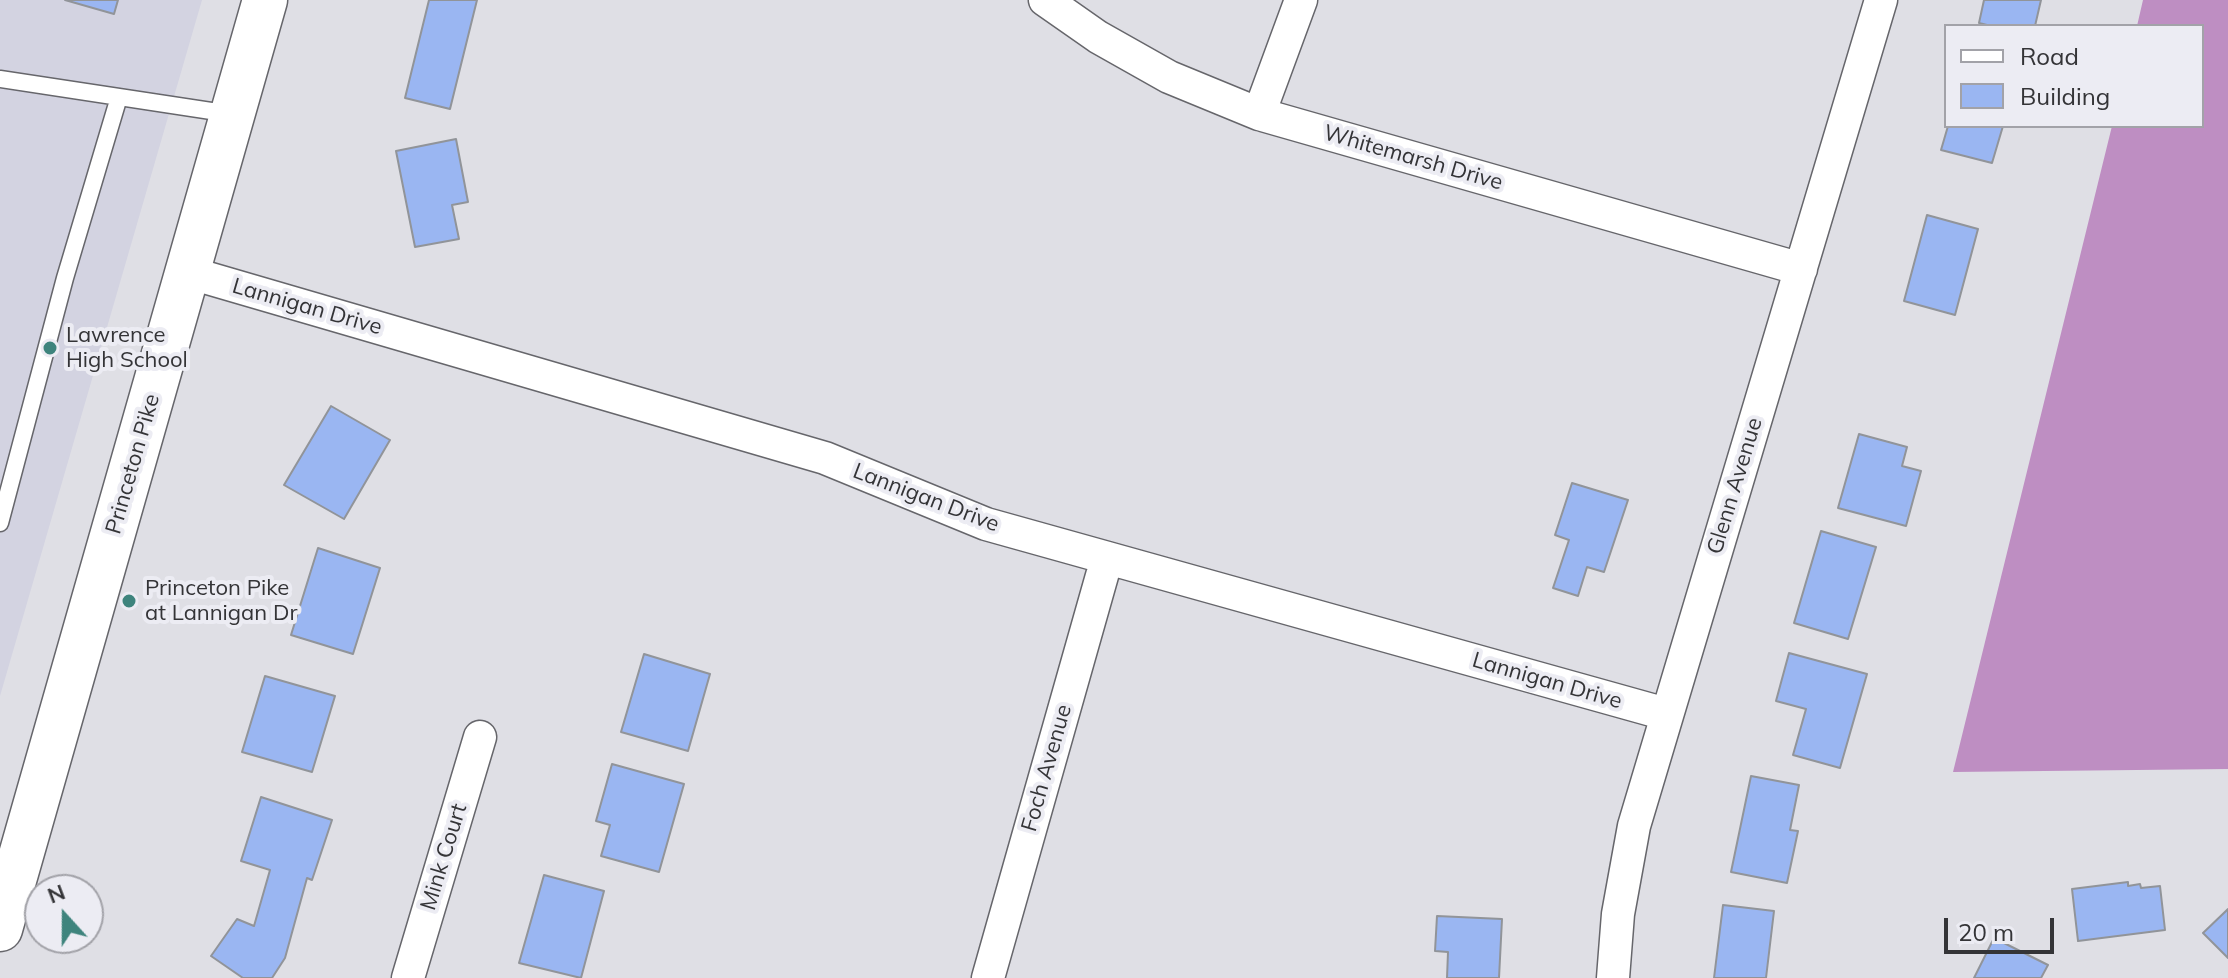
<!DOCTYPE html>
<html>
<head>
<meta charset="utf-8">
<style>
	body { margin:0 }
	#map { position:relative; width:2228px; height:978px; overflow:hidden; background:#dfdfe5; font-family:Mulish,sans-serif }
	canvas { display:block }
	.legend { position:absolute; left:1944px; top:24px; width:260px; height:104px; box-sizing:border-box; background:#ececf3; border:2px solid #a2a2a8; margin:0; padding:10px 14px; list-style:none; font-size:24px; color:#343437 }
	.legend li { display:flex; align-items:center; gap:16px; height:40px }
	.legend b { width:40px; border:2px solid #a2a2a8 }
	.north { position:absolute; left:24px; top:874px; width:80px; height:80px; box-sizing:border-box; background:#ececf3; border:2px solid #a2a2a8; border-radius:50%; rotate:339deg; font-size:22px; font-weight:700; line-height:32px; text-align:center; color:#343437 }
	.north::after { content:''; display:block; margin:auto; width:28px; height:36px; background:#3e847d; clip-path:polygon(50% 0,100% 100%,50% 72%,0 100%) }
	.scale { position:absolute; left:1944px; top:918px; width:110px; height:36px; box-sizing:border-box; border:4px solid #343437; border-top:0; padding-left:10px; font-size:24px; line-height:28px; white-space:nowrap; color:#343437; -webkit-text-stroke:6px #ececf3; paint-order:stroke }
</style>
</head>
<body>
<div id="map">
<canvas width="2228" height="978"></canvas>
<ul class="legend">
<li><b style="height:10px;background:#fff"></b>Road</li>
<li><b style="height:22px;background:#9ab6f2"></b>Building</li>
</ul>
<div class="north">N</div>
<div class="scale">20 m</div>
</div>
<script>
const context = document.querySelector('canvas').getContext('2d');
context.lineJoin = 'round';
function paint(path, color) { context.fillStyle = color; context.fill(path, 'evenodd'); }
function strokePath(path, color, width, dash) { context.strokeStyle = color; context.lineWidth = width; context.lineCap = dash ? 'butt' : 'round'; context.setLineDash(dash || []); context.stroke(path); }
function label(font, color, halo, rows, align = 'center') {
  context.font = font + ' Mulish,sans-serif'; context.lineWidth = 8; context.setLineDash([]); context.textBaseline = 'middle'; context.strokeStyle = halo; context.fillStyle = color; for (const [text, x, y, turn = 0] of rows) {
    context.save(); context.translate(x, y); context.rotate((+turn || 0) * Math.PI / 180); context.textAlign = isNaN(turn) ? turn : align; if (halo) context.strokeText(text, 0, 0); context.fillText(text, 0, 0); context.restore();
  }
}
paint(new Path2D(`
	M0,0h202l-202,696z`), '#d3d3e1');
paint(new Path2D(`
	M2143,0h85v769l-275,3 159,-646h90v-100h-65z`), '#be8ec2');
const building = new Path2D(`
	M65,0h53l-4,14z
	M429,0h48l-27,109 -45,-11z
	M1984,0h57l-6,26h-44l-12,-3z
	M1948,126h55l-11,37 -51,-13z
	M456,139l12,63 -16,3 7,34 -44,8 -19,-96z
	M1927,215l51,14 -23,86 -51,-14z
	M331,406l59,34 -46,79 -60,-34z
	M1859,434l48,13 -5,19 19,5 -15,55 -68,-18z
	M1572,483l56,17 -24,72 -17,-5 -9,29 -25,-8 16,-48 -14,-5z
	M1821,531l55,16 -28,92 -54,-16z
	M318,548l62,20 -27,86 -62,-19z
	M1789,653l78,21 -27,94 -47,-13 13,-46 -30,-8z
	M644,654l66,20 -22,77 -67,-19z
	M265,676l70,20 -23,76 -70,-20z
	M612,764l72,20 -25,88 -58,-16 9,-31 -14,-4z
	M1751,776l48,9 -9,45 8,1 -11,52 -56,-11z
	M261,797l71,23 -20,60 -5,-2 -22,80 -13,20h-29l-32,-22 26,-37 17,7 16,-56 -29,-9z
	M544,875l60,16 -23,87 -62,-15z
	M2128,882v4l12,-2 1,4 19,-2 5,44 -87,11 -6,-52z
	M1723,905l51,6 -8,67h-52z
	M2228,909v49l-25,-25z
	M1437,916l65,3 -3,59h-52l1,-26 -13,-1z
	M1994,938l54,27 -7,13h-67z`);
paint(building, '#9ab6f2');
strokePath(building, '#919499', 2);
const service = new Path2D(`
	M0,79l231,35
	M0,523l65,-245 54,-181`);
const minor = new Path2D(`
	M1045,0l53,37 71,40 90,37 542,155
	M1259,114l42,-114
	M187,272l638,186 161,66 680,190
	M408,978l72,-241
	M988,978l119,-420
	M1613,978l5,-64 16,-88 247,-826`);
const secondary = new Path2D(`
	M0,929l265,-929`);
strokePath(service, '#66666b', 19);
strokePath(minor, '#66666b', 35);
strokePath(secondary, '#66666b', 47);
strokePath(service, '#fff', 16);
strokePath(minor, '#fff', 32);
strokePath(secondary, '#fff', 44);
for (const [x, y, r, color] of [
	[50,348,8,"#3e847d"],
	[129,601,8,"#3e847d"]
]) { const dot = new Path2D(); dot.arc(x, y, r, 0, 2 * Math.PI); context.fillStyle = color; context.fill(dot); strokePath(dot, '#ececf3', 3); }
label('22px', '#343437', '#ececf3', [
	["Whitemarsh Drive",1413,158,16],
	["Lannigan Drive",307,307,16],
	["Princeton Pike",133,464,-74],
	["Glenn Avenue",1735,486,-73],
	["Lannigan Drive",926,498,21],
	["Lannigan Drive",1547,681,16],
	["Foch Avenue",1047,768,-74],
	["Mink Court",444,857,-73]
]);
label('22px', '#343437', '#ececf3', [
	["Lawrence",66,335],
	["High School",66,360],
	["Princeton Pike",145,588],
	["at Lannigan Dr",145,613]
], 'left');
</script>
</body>
</html>
